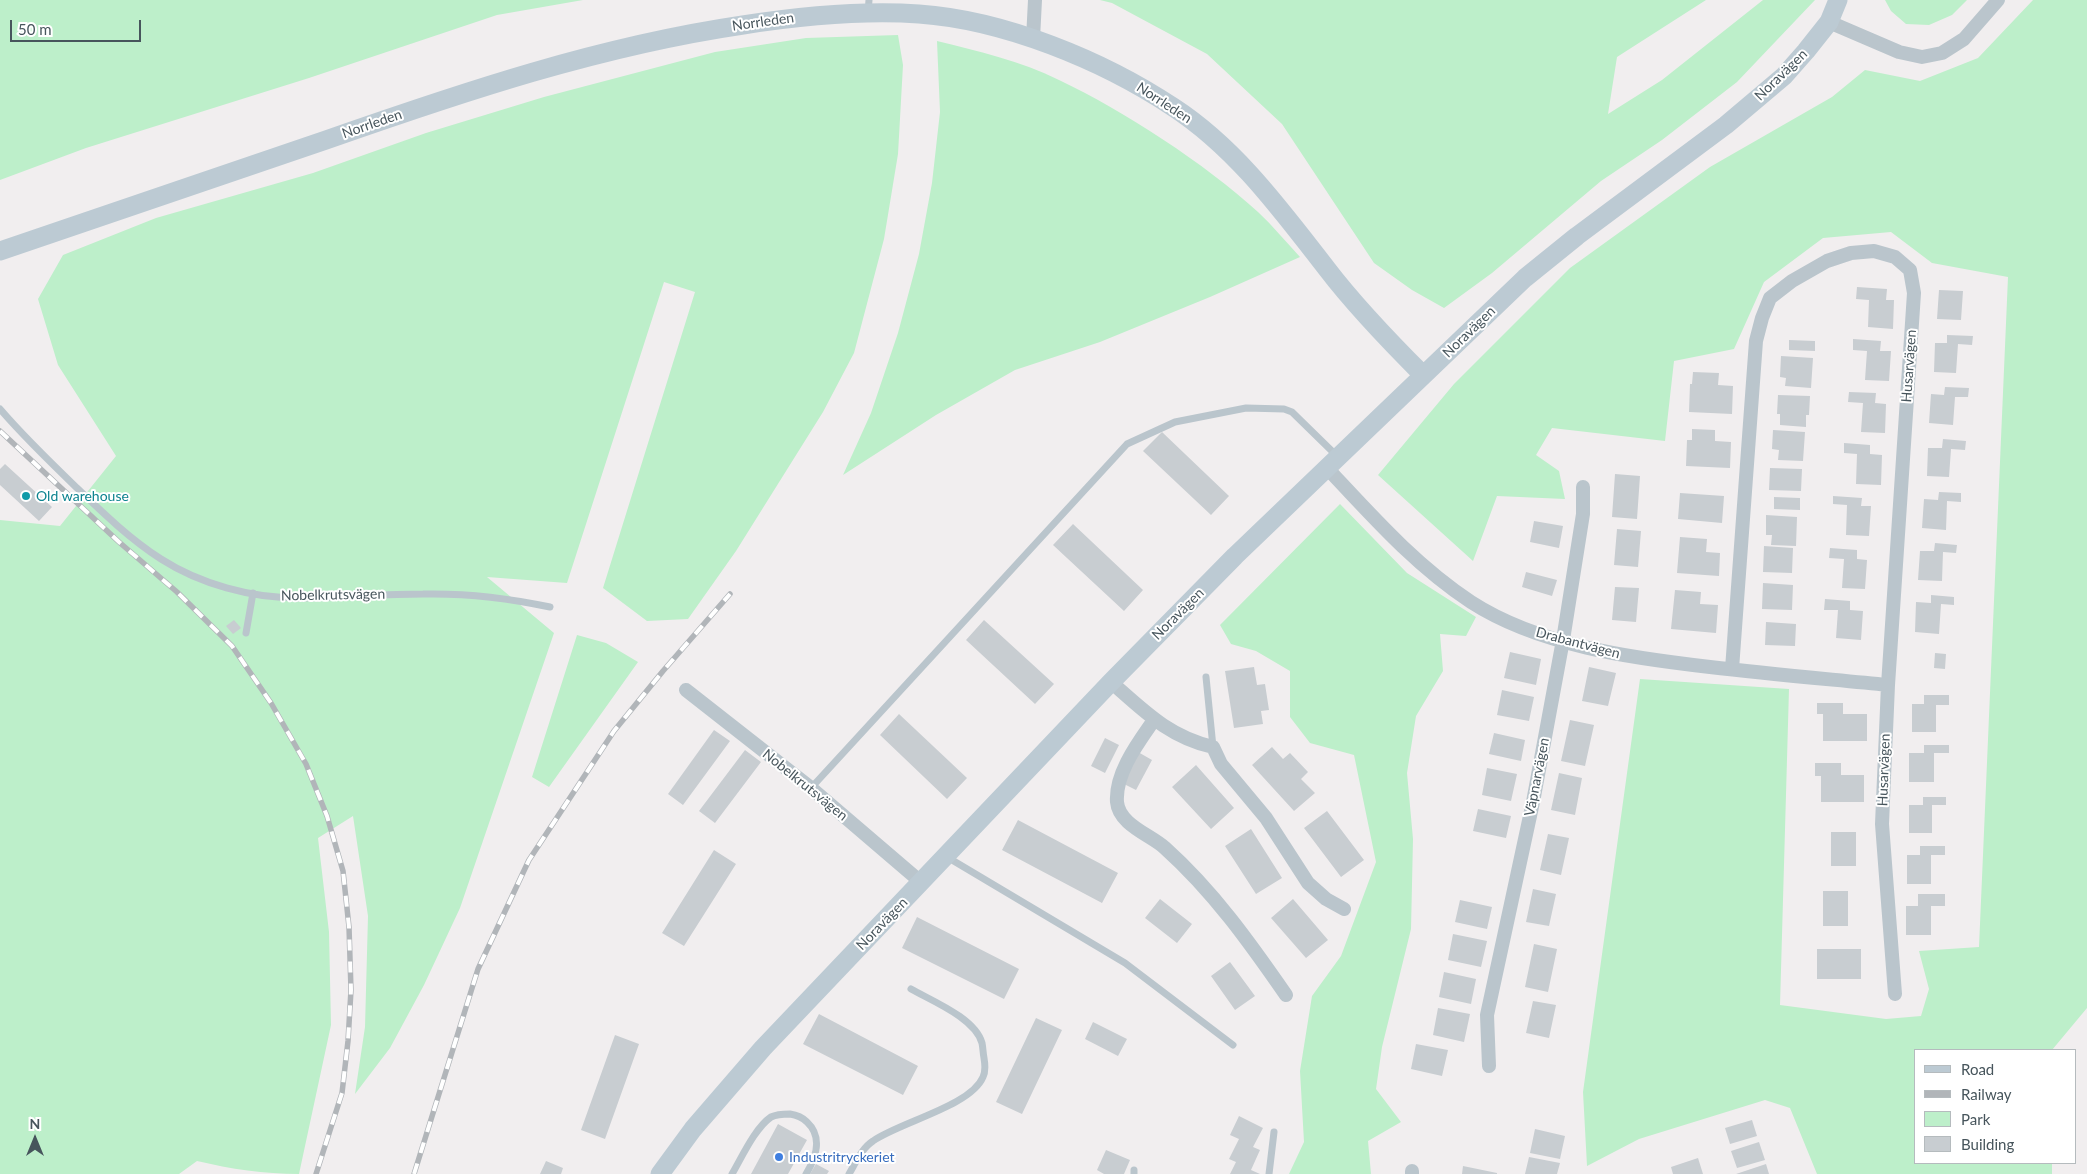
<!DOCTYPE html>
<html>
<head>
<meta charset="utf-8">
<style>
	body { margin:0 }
	#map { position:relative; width:2087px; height:1174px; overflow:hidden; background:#f1eeef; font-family:Lato,sans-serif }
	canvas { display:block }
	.legend { position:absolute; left:1914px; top:1049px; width:162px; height:115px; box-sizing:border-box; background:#fff; border:1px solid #b5bbbe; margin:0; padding:6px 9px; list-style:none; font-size:15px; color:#47555c }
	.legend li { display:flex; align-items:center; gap:10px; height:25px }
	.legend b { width:25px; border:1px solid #b5bbbe }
	.north { position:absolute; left:10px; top:1114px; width:50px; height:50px; -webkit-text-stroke:4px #fff; paint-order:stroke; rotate:0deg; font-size:14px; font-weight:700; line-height:20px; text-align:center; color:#47555c }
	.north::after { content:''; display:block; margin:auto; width:18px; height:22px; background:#47555c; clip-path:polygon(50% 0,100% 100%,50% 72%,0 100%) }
	.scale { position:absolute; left:10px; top:20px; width:131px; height:22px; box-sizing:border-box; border:2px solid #47555c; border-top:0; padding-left:6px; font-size:15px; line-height:18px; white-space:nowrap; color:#47555c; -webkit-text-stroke:4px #fff; paint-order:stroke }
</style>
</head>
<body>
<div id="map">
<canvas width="2087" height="1174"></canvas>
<ul class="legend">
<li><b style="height:6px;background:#bccad3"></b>Road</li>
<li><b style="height:6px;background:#b1b5b9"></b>Railway</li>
<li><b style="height:14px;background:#bdefca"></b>Park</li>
<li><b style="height:14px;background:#c8cdd1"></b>Building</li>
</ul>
<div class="north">N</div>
<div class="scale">50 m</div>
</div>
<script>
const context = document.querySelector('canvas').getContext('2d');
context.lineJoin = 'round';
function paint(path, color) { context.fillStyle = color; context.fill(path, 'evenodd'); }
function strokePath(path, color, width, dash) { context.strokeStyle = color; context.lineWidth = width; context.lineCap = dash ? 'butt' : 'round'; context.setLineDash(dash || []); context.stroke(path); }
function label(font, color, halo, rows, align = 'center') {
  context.font = font + ' Lato,sans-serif'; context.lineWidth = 4; context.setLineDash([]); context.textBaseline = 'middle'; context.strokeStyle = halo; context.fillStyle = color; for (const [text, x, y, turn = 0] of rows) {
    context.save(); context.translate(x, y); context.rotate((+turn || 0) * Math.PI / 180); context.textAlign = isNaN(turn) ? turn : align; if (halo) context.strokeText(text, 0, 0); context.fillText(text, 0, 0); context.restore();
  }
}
paint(new Path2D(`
	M0,0h583l-86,15 -188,63 -223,70 -86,32z
	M1100,0h606l-89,57 -9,57 54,-34 101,-80h52l-78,82 -75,58 -61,41 -109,92 -48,35 -32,-18 -38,-27 -92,-139 -75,-70 -95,-51z
	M1885,0h82l-15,15 -23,10 -23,-1 -15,-13z
	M2033,0h54v1008l-35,42h-136v113h136v11h-235l-27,-66 -25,-8 -126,39 -52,27 -4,-74 57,-413 149,10 -9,316 106,14 35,-3 8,-27 -10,-38 60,-4 29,-670 -76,-14 -41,-31 -68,6 -59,44 -30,67 -60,12 -9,80 -113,-13 -16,27 23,16 6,28 -68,-3 -24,65 -95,-86 76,-91 116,-116 140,-101 122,-70 33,-27 55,11 58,-23z
	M898,35l5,30 -5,89 -14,85 -30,114 -31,59 -87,139 -48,68 -41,2 -44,-33 92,-296 -31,-10 -97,301 -80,-6 67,56 -94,275 -36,77 -34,63 -35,46 10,-67 3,-111 -15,-100 -35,22 11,94 2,93 -32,149c-35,0 -68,-5 -102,-13l-18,13h-179v-654l60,6 56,-70 -58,-91 -20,-66 25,-44 93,-37 157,-45 113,-40 118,-36 171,-45 91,-14z
	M937,41c41,10 84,20 122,39 67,32 145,83 199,132 15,14 28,30 42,45l-90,40 -110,45 -85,28 -79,45 -93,60 28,-62 27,-80 21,-79 13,-71 8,-71z
	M1340,504l67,69 69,44 -10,19 -26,-2 3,37 -27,45 -9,57 6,66 -2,90 -29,118 -6,42 25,33 -33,19 3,33h-82l15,-32 -4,-71 12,-75 29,-40 35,-94 -22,-107 -44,-12 -20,-26v-46l-34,-20 -25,-7 -11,-19z
	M577,635l29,8 32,19 -89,125 -17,-10z`), '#bdefca');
paint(new Path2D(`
	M1857,287l30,2 -1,11h8l-1,29 -25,-2 1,-27 -13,-1z
	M1939,290l24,1 -2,29 -24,-1z
	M1947,335l26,1 -1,9 -14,-1 -2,29 -22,-1 1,-29h12z
	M1853,339l28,2 -1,10h11l-2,30 -24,-1 2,-29 -14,-1z
	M1789,340l26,1v10l-26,-1z
	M1781,356l32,2 -2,30 -26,-2 1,-8 -6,-1z
	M1693,372l26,1 -1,12 15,1 -1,28 -43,-2 1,-28h2z
	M1945,387l24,1 -1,9h-13l-2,28 -24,-2 2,-29 13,1z
	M1849,392l27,1 -1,10 11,1 -1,29 -24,-1 2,-29 -15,-1z
	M1778,395l32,1 -1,19h-3v12l-26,-2v-11h-3z
	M1692,429l23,1v11l16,1 -1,26 -44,-2 1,-26h5z
	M1773,430l32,2 -2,29 -25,-1 1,-10 -7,-1z
	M1162,432l67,64 -18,19 -68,-64z
	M1943,439l23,2 -1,9 -14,-1 -2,28 -22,-1 1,-28h14z
	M1844,443l26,2v9l12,1 -1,30 -25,-1 1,-30 -13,-1z
	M5,464l47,43 -13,14 -39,-36v-16z
	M1770,468l32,1 -1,22 -32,-1z
	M1615,474l25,2 -3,43 -25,-2z
	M1939,492l22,1v9l-14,-1 -1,29 -24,-2 2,-29 14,1z
	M1680,493l44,3 -2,27 -44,-4z
	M1833,496l29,2 -1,8h10l-2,30 -23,-1 1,-30 -14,-1z
	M1774,497l26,1v12l-26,-1z
	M1766,515l31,2 -1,29 -25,-1 1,-10h-6z
	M1534,521l29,5 -4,22 -29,-6z
	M1073,524l70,66 -19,21 -71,-66z
	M1617,529l24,2 -3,36 -24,-2z
	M1680,537l27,2 -1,13 14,1 -1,23 -42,-3z
	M1935,543l22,2 -1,8 -13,-1 -1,29 -24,-1 2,-29h14z
	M1764,546l29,2 -1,25 -29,-1z
	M1830,548l27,2v9l10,1 -2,29 -23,-1 2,-29 -15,-1z
	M1526,572l31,8 -5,16 -30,-9z
	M1763,583l30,2 -1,25 -30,-1z
	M1615,587l24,1 -3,34 -24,-2z
	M1675,590l26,2 -1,12 18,1 -2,28 -45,-4z
	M1931,595l23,2v8l-13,-1 -2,30 -24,-2 1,-30 15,1z
	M1825,599l25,2v9l13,1 -2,29 -25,-2 2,-28h-14z
	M234,620l7,8 -8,6 -7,-8z
	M984,620l70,64 -19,20 -69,-64z
	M1766,622l30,2 -1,22 -30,-1z
	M1510,652l31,7 -5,26 -32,-7z
	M1935,653l11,1 -1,15 -11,-1z
	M1254,667l3,18 8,-1 4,26 -8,1 2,13 -29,4 -9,-57z
	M1589,667l27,6 -8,33 -26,-5z
	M1502,690l32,7 -5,24 -32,-6z
	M1924,695h25v10h-13v27h-24v-28h12z
	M1817,703h26v11h24v27h-44v-27h-6z
	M899,714l68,64 -20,21 -67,-64z
	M1570,720l24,5 -9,41 -24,-5z
	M714,730l16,11 -47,64 -15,-11z
	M1494,733l31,7 -4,21 -32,-7z
	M1105,738l14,7 -14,28 -14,-7z
	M1924,745h25v8h-15v29h-25v-29h15z
	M1272,747l11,12 7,-6 18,19 -7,7 14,14 -21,18 -42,-46z
	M745,750l16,12 -46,61 -16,-12z
	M1138,752l14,8 -16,30 -14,-7z
	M1815,763h26v12h23v27h-43v-26h-6z
	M1196,765l38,43 -23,21 -39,-42z
	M1487,768l30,6 -6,27 -29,-6z
	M1559,773l23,5 -7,37 -24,-5z
	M1923,797h23v8h-14v28h-23v-28h14z
	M1478,809l33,7 -5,22 -33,-7z
	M1327,811l37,49 -23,17 -37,-49z
	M1018,820l100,53 -16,30 -100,-53z
	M1251,829l31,49 -26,16 -31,-48z
	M1831,832h25v34h-25z
	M1548,834l21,4 -8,37 -21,-5z
	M1920,846h25v9h-14v29h-24v-29h13z
	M714,850l22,14 -52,82 -22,-13z
	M1533,889l23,5 -7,32 -23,-4z
	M1823,891h25v35h-25z
	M1918,894h27v12h-14v29h-25v-29h12z
	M1160,899l32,25 -15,19 -32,-25z
	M1293,899l35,41 -22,18 -35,-40z
	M1460,900l32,7 -5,22 -32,-7z
	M917,917l102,52 -15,30 -102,-51z
	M1453,934l34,7 -6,26 -33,-7z
	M1534,944l23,5 -9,43 -23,-5z
	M1817,949h44v30h-44z
	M1230,962l25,34 -20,14 -24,-34z
	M1444,972l32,7 -5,25 -32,-7z
	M1533,1001l23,4 -7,33 -23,-5z
	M1438,1008l32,6 -6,28 -31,-7z
	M819,1014l99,52 -15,29 -100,-51z
	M1036,1018l26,12 -40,84 -26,-12z
	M1093,1022l34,17 -9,17 -33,-17z
	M615,1035l24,9 -34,95 -24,-9z
	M1416,1044l32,6 -6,26 -31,-7z
	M1239,1116l24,12 -10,19 7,3 -9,20 9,4h-30l6,-12 -7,-3 10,-20 -9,-4z
	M1752,1120l5,16 -27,8 -5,-16z
	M778,1124l29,16 -19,34h-37z
	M1535,1129l30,7 -5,23 -30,-6z
	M1759,1142l6,18 -28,8 -6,-17z
	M1106,1150l24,10 -6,14h-20l-7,-4z
	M1529,1157l31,6 -3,11h-32z
	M1698,1158l5,16h-30l-2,-7z
	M546,1161l17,7 -2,6h-21z
	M816,1164l13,7 -2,3h-17z
	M1766,1164l3,10h-33z
	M1463,1166l34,7v1h-35z`), '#c8cdd1');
strokePath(new Path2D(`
	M868,13l1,-13
	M0,409c24,28 50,53 77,79 26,25 53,51 84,71 39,25 90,39 137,39 41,0 83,-4 125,-4 43,-1 85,4 127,13
	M246,633l7,-40
	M1206,677l7,70
	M811,788l316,-344 48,-22 71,-14 38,1 8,3 46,45
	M947,857l178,106 108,82
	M1134,1170v4
	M732,1174c10,-17 23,-46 39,-57 6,-3 13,-3 19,-3 7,1 12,3 17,8 16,15 9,36 -1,52
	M849,1174c7,-12 13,-26 24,-33 27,-19 98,-35 110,-64 3,-6 2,-13 1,-19 -1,-5 -1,-10 -2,-15 -7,-25 -50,-42 -71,-54
	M1269,1174l5,-42`), '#bac5cc', 7);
strokePath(new Path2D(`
	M1829,22l70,30 23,5 20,-4 22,-14 34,-39
	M1033,39l2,-39
	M1327,468c45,48 88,97 144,134 68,44 161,56 239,65 59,7 118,12 178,18
	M1732,669l24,-328 6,-23 8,-20 22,-17 35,-20 24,-8 23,-2 21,6 15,13 4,23 -26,392 -6,139 13,170
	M1111,682c33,29 58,55 102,65l8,17 45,54 42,65 18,16 18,10
	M686,690l125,98 111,95
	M1154,720c-16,23 -39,53 -37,82 2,23 34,33 48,46 48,43 85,95 121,147
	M1489,1066l-2,-51 46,-213 30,-162 20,-126v-27
	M1412,1171v3`), '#bac5cc', 14);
strokePath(new Path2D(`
	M0,251c109,-37 218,-74 326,-111 137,-48 274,-94 417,-115 58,-9 118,-15 176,-11 85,6 183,46 254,93 63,41 108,103 154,162 29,38 62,72 96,106
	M660,1174l33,-45 70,-81 348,-366 124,-126 290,-278 52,-42 149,-111 58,-49 22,-25 23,-29 9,-22`), '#bccad3', 19);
const rail = new Path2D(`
	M0,431l119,111 58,50 55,54 39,57 35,61 21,52 16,55 6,56 2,63 -3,51 -6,52 -26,81
	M414,1174l64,-205 51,-109 85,-129 49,-60 67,-77`);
strokePath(rail, '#b1b5b9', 5.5);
strokePath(rail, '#fff', 4, [11]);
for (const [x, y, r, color] of [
	[26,496,5,"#0f9aa8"],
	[779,1157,5,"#3f7fe0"]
]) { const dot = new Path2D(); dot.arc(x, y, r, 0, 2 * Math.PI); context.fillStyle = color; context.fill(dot); strokePath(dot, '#fff', 2); }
label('14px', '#47555c', '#fff', [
	["Norrleden",763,22,-8],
	["Noravägen",1781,75,-44],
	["Norrleden",1164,103,33],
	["Norrleden",372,124,-19],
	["Noravägen",1469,332,-44],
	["Husarvägen",1909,366,-86],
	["Nobelkrutsvägen",333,595,-1],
	["Noravägen",1178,614,-45],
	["Drabantvägen",1578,643,15],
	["Husarvägen",1884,770,-88],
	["Väpnarvägen",1537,777,-79],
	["Nobelkrutsvägen",805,785,39],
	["Noravägen",882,924,-46]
]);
label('14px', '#0d838f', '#fff', [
	["Old warehouse",36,496]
], 'left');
label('14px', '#366cbe', '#fff', [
	["Industritryckeriet",789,1157]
], 'left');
</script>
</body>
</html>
